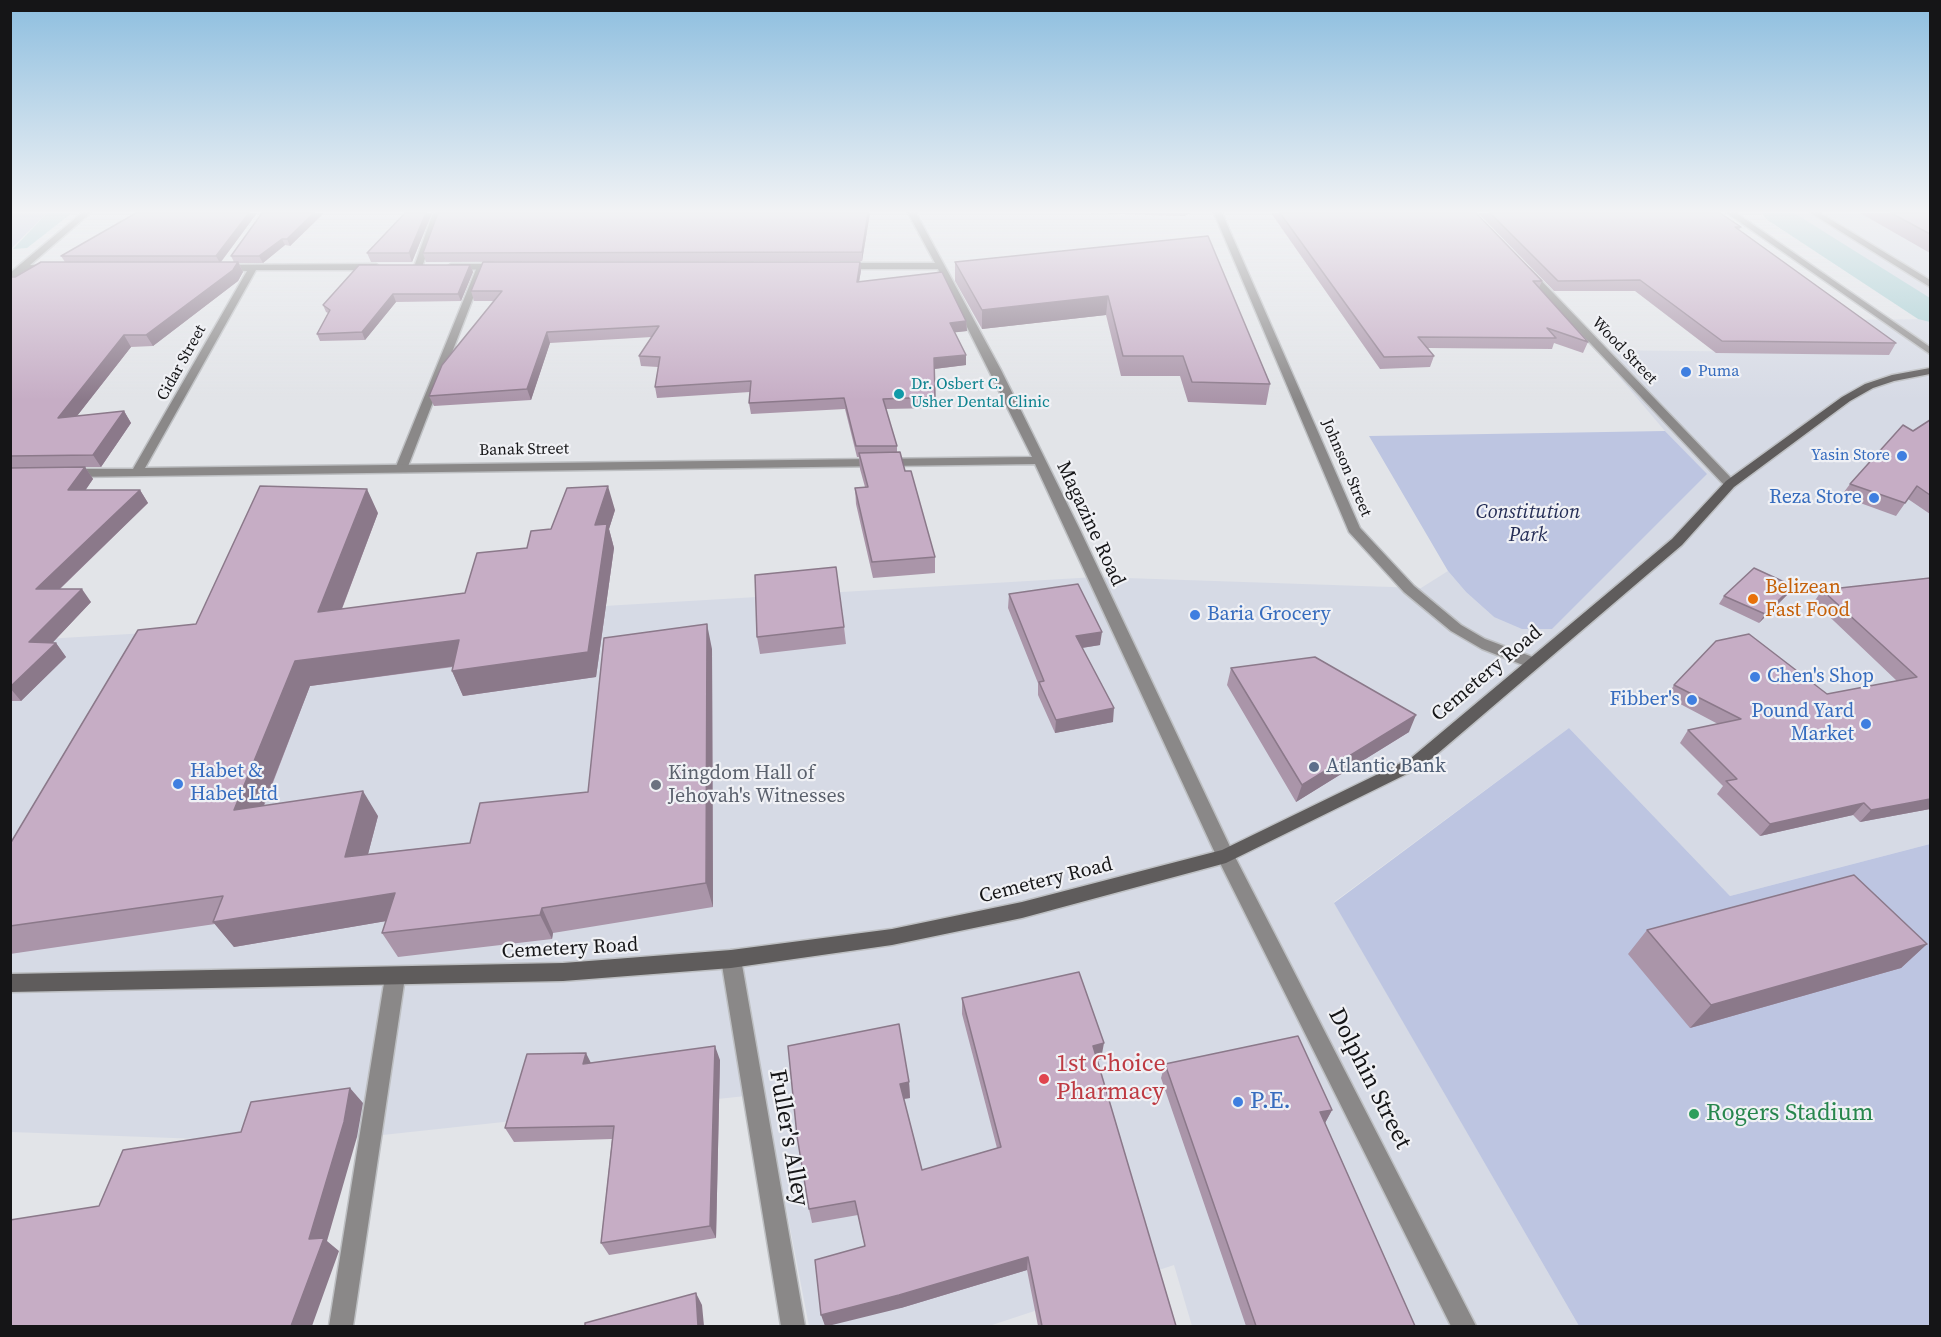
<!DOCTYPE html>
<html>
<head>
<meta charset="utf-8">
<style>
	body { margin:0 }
	#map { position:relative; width:1941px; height:1337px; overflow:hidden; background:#e2e4e8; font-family:"Source Serif 4",serif }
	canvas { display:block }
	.frame { position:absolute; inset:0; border:12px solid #151517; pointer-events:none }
</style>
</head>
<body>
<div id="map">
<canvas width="1941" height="1337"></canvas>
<div class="frame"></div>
</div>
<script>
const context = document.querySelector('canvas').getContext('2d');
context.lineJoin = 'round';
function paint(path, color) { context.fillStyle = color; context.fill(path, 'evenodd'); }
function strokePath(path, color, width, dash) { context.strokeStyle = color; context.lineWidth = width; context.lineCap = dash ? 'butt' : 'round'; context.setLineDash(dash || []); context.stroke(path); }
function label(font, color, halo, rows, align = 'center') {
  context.font = font + ' "Source Serif 4",serif'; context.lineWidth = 4.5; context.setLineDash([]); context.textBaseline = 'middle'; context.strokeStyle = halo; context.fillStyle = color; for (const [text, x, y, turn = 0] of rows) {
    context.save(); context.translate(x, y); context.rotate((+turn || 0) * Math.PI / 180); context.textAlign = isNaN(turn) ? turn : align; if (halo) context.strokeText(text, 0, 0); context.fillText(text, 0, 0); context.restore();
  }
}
paint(new Path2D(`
	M1787,213h118l25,13v77z
	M1930,319v525l-200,52 -161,-168 -235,174 245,424h-387l-18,-61 -185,61h-180l-45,-232 -456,49 -297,-11v-491l1085,-64 325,11 27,-17 18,21 28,25 212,-143 -41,-43 -69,-81 185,2 -41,-31z`), '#d6dae5');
paint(new Path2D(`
	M10,213h37l-36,36h-1z
	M1665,431l42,43 -155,155h-30l-28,-12 -28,-25 -18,-21 -79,-135z
	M1569,728l161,168 200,-52v482h-351l-245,-423z`), '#bdc5e1');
paint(new Path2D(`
	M47,213h25l-45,35 -14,1z
	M1778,213h9l143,90v9z`), '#a4cdd1');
paint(new Path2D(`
	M1762,213h32l136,85v24l-12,-3 -152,-100z`), '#a4cdd1');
const service = new Path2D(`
	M481,264l4,3 -78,202 -2,3h-8l-2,-3 82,-202z
	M731,950l7,3 3,6 64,367h-24l-60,-367 3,-6z
	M395,968l7,3 3,6 -52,349h-24l56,-349 3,-6z`);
const minor = new Path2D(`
	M82,213h8l-60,52 22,1v4l-28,1 -14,10v-8z
	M433,213h8l-19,54 -7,2 -1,-2z
	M908,213h8l85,157 79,160 153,323 243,473h-25l-236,-473 -180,-389 -965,13 -6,-4 6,-4h63l114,-198 -30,-1v-4l3,-1 156,-1 4,3 -4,3h-120l-111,198 887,-11 -94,-188h-97l-4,-3 4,-3h94z
	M1214,213h8l138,315 54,58 47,39 24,14 53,20 2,4 -2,4h-10l-46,-18 -31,-18 -47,-39 -55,-60z
	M499,264l3,1v4l-51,1 -4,-3 4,-3z
	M1524,269h6l204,212v6h-8l-202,-214z`);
const tertiary = new Path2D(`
	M1727,213h9l194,134v7z
	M1811,213h9l110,67v7z`);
const secondary = new Path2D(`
	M1930,368v6l-36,7 -21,7 -23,13 -116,86 -52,58 -259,221 -197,97 -204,55 -130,27 -161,23 -168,13 -553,11v-18l553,-11 168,-13 161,-21 130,-27 200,-52 189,-92 261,-219 54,-58 116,-84 23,-13 27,-9z`);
strokePath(service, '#bdbfc2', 3);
strokePath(minor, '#bdbfc2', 3);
strokePath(tertiary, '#bdbfc2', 3);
strokePath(secondary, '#bdbfc2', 3);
paint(service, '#8a8888');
paint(minor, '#8a8888');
paint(tertiary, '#8a8888');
paint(secondary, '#5f5c5c');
paint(new Path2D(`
	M257,213l-36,49h13l-3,-6 93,-43 -34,33 -5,-1 -22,18h-24l4,9 -5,9 -85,65 -22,1 -54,69 47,-5 7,12 -30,44h-16l8,12 -8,11h55l8,13 -88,86 31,13 -39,41h4l10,14 -45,44h-11v-424h5l50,-15 -4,-6z
	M405,213h27l-20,49h-41l-4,-9z
	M870,213l-8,48 -436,1 -3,-9z
	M1082,213h109l-7,3z
	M1271,213h205l66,68 -3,7 49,54 -5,11 -29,-10 -2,6 -124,-1 6,8 -4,11 -50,2z
	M1478,213h242l21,14 -2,3 157,113 -7,12 -173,-2 -81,-62h-81z
	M1860,213h70v40z
	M1208,236l62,148 -4,21 -78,-3 -8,-26h-59l-15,-61 -124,14 -27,-48v-19z
	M860,262l1,9 -2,11 107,39 1,10 -12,1 11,23v10l-32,4 1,39 -49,1 11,37v6l8,19 30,86v16l-62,5 -17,-74 -1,-16 10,-1 -5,-18 -1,-12h-2l-12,-48 -94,5 -2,-11 1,-11 -93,6 -2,-11 3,-20 -17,-1 -2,-10 13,-19 -102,6 -19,57 -97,6 -5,-10 65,-95h-20l-3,-10z
	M470,265l3,7 -12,29 -65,1 -31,38 -45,1 -3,-7 11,-21 -2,-1 -3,-7z
	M1930,420v94l-22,-15 -12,17 -55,-20 9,-12 63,-53z
	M615,510l-6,19 5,19 -18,129 -133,19 -11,-25 1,-4 -143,19 -46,120 114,10 -10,38 102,-11 118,-51 124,-143 1,258 -160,26 -1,6 -154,18 -16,-24 4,-12 -152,26 -19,-23 -205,30v-110l186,-220 182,-111 -36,96 123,-16 86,-64z
	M1930,578v231l-70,13 -7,-7 -93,21 -43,-42 6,-8 -43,-43 8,-13 30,-6 -51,-27 7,-12 153,9 70,-13 -83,-79 8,-12z
	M1009,594l91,51 -18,3 31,74 -58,11 -17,-38v-12l-30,-75z
	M1787,595l-28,28 -40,-19 5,-8z
	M844,627l2,17 -86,10 -3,-17z
	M1231,668l178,64 -113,70 -69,-117z
	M1647,930l280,14 -26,24 -211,60 -62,-74z
	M962,998l139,61 -4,1 79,266h-138l-11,-56 -126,38 -36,-62 -7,-31 -46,8 -3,-14 100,-127 1,16 -6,1 18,71 75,-22 -35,-134z
	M720,1060l-4,178 -107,17 -8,-12 11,-104 -98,3 -9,-14 86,-65z
	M1165,1064l167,46 -7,13 90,203h-169l-85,-248z`), '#aa95a9');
paint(new Path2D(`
	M249,213h8l-37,50 -4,-7z
	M314,213h10l-34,33 -3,-7z
	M426,213h6l-20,49 -3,-9z
	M868,213h2l-8,48v-9z
	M1185,213h6l-7,3z
	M282,239l3,6 -22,18 -4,-7z
	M238,262l5,10 -5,9 -85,65 -7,-11z
	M860,262l1,9 -4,21v-10z
	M470,265l3,7 -12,29 -3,-7z
	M393,294l3,8 -31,38 -3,-8z
	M1108,296l-2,19 -124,14v-19z
	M966,321l1,10 -17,2v-10z
	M547,332l3,11 -19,57 -4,-11z
	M124,335l7,12 -65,83 -8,-12z
	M966,355v10l-32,4v-11z
	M124,411l7,12 -30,44 -8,-12z
	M85,467l8,12 -16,24 -9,-13z
	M608,486l7,24 -6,19 5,19 -18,129 -133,19 -11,-25 143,-146z
	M367,489l11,24 -47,124 -13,-25z
	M140,490l8,13 -102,99 -10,-13z
	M1793,586l-6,9 -28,28 6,-9z
	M82,589l9,13 -51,54 -11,-14z
	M707,624l5,25 1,258 -7,-24z
	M1102,632l-2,13 -25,4 1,-13z
	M459,640l11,24 -160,22 -58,149 -18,-25 61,-149z
	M56,643l10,14 -45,44 -11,-13v-1z
	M1114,708l-1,14 -58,11 1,-13z
	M1416,715l-7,17 -113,70 6,-17z
	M363,791l15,25 -17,65 -16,-24z
	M1930,799v10l-70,13 11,-12z
	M1864,803l-11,12 -93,21 10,-12z
	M395,893l15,24 -176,30 -21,-25z
	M542,908l11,25 -1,6 -12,-24z
	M1927,944l-26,24 -211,60 21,-23z
	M1104,1043l-3,16 -11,3 3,-16z
	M715,1046l5,14 -4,178 -6,-12z
	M586,1053l7,14 -10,-3z
	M909,1082l1,16 -8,1 -2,-15z
	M350,1088l13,15 -6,34 -30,104 12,10 -27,75h-21l18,-87z
	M1332,1110l-7,13 -12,3 7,-14z
	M1028,1257l-1,13 -126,38 -73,18h-3l-4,-11z
	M696,1293l6,12 2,21h-6z`), '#8b798a');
const building = new Path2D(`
	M136,213h113l-33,43h-155z
	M262,213h52l-27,26h-5l-23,17h-28z
	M405,213h21l-17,40h-42z
	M438,213h430l-6,39 -439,1z
	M1280,213h196l66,68h-9l55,61 -41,-14 9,10 -138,-1 16,19 -50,1z
	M1490,213h230l21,14h-6l161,116 -174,-2 -82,-61 -82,1z
	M1891,213h39v21z
	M1208,236l62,148 -78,-2 -9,-26h-60l-15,-60 -126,14 -27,-48z
	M41,262h197l-5,8 -87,65h-22l-66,83 66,-7 -31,44 -83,1v-179h5z
	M483,262h377l-3,20 85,-10 24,49 -16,2 16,32 -32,3 1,39 -52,2 14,47h-41l-12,-48 -95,5 2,-22 -96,6 5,-30 -21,-1 20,-30 -112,6 -20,57 -98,7 13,-31 60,-74h-31z
	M359,265h111l-12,29h-65l-31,38 -45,2 13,-24 -7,-5z
	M1930,420v75l-13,-9 -12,17 -55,-19 53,-59 10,6z
	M900,452l5,19h6l24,86 -63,5 -17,-74 13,-1 -9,-34z
	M85,467l-17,23h72l-104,99h46l-53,53 27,1 -46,44v-219z
	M260,486l107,3 -49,123 147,-19 12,-40 50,-5 4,-17 20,-2 16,-41 41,-2 -13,39 12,-1 -19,128 -136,19 7,-31 -164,21 -61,149 129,-19 -18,66 125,-14 10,-40 108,-11 16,-154 103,-14 -1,259 -164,25 -2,7 -158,18 13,-40 -182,29 10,-26 -213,30v-82l128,-214 58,-6z
	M836,567l8,60 -87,10 -2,-62z
	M1754,568l39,18 -28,28 -41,-18z
	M1930,578v221l-59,11 -7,-7 -94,21 -44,-43 11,-2 -49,-49 53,-11 -67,-34 42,-44 33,-7 78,60 90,-17 -95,-87z
	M1078,584l24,48 -26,4 38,72 -58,12 -17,-38 5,-1 -35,-87z
	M1315,657l101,58 -114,70 -71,-117z
	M1854,875l73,69 -216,61 -64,-75z
	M1079,972l25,71 -11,3 83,280h-134l-14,-69 -129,38 -78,20 -6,-55 50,-14 -10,-45 -46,8 -12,-73 -9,-90 111,-22 10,58 -9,2 22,86 79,-23 -39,-149z
	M1298,1036l34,74 -12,2 95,214h-159l-91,-262z
	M715,1046l-5,180 -109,17 13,-117 -109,2 22,-74 59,-1 -3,11z
	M350,1088l-6,34 -35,117 15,-1 -33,88h-281v-106l89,-14 24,-56 118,-18 10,-30z
	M696,1293l2,33h-113v-3z`);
paint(building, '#c6adc5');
strokePath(building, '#8b798a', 1.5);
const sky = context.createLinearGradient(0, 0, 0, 400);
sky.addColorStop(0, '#8dbedf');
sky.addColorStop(0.53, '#f2f3f5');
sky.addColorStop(1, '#f2f3f500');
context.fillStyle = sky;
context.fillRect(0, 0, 1941, 400);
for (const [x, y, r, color] of [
	[1686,372,6,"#3f7fe0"],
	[899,394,6,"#0f9aa8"],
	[1902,456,6,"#3f7fe0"],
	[1874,498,6,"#3f7fe0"],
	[1753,599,6,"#e8710a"],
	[1195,615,6,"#3f7fe0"],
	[1755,677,6,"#3f7fe0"],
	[1692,700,6,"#3f7fe0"],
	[1866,724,6,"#3f7fe0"],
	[1314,767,6,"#5c6f8a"],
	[178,784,6,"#3f7fe0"],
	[656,785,6,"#6b7280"],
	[1044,1079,6,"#e0444e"],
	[1238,1102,6,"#3f7fe0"],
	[1694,1114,6,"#2e9e5b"]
]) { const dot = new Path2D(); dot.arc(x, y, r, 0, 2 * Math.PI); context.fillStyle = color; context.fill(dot); strokePath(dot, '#f0f1f5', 2); }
label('16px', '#151517', '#f0f1f5', [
	["Wood Street",1624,351,46],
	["Cidar Street",182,363,-61],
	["Banak Street",524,450,-1],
	["Johnson Street",1346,468,67]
]);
label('16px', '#366cbe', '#f0f1f5', [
	["Puma",1698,372],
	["Yasin Store",1890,456,"right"]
], 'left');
label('16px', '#0d838f', '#f0f1f5', [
	["Dr. Osbert C.",911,385],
	["Usher Dental Clinic",911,403]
], 'left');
label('20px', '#366cbe', '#f0f1f5', [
	["Reza Store",1862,498],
	["Baria Grocery",1207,615,"left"],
	["Chen's Shop",1767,677,"left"],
	["Fibber's",1680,700],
	["Pound Yard",1854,712],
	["Market",1854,735],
	["Habet &",190,772,"left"],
	["Habet Ltd",190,795,"left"]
], 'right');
label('italic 20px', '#242d56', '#f0f1f5', [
	["Constitution",1528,513],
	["Park",1528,536]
]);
label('20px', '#151517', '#f0f1f5', [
	["Magazine Road",1090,524,65],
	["Cemetery Road",1487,674,-40],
	["Cemetery Road",1046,881,-14],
	["Cemetery Road",570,949,-3]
]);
label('20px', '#c56008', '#f0f1f5', [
	["Belizean",1765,588],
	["Fast Food",1765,611]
], 'left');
label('20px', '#4e5e75', '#f0f1f5', [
	["Atlantic Bank",1326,767]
], 'left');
label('20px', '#5b616d', '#f0f1f5', [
	["Kingdom Hall of",668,774],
	["Jehovah's Witnesses",668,797]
], 'left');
label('24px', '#be3a42', '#f0f1f5', [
	["1st Choice",1056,1065],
	["Pharmacy",1056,1093]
], 'left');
label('24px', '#151517', '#f0f1f5', [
	["Dolphin Street",1369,1079,63],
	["Fuller's Alley",788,1138,80]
]);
label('24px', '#366cbe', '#f0f1f5', [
	["P.E.",1250,1102]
], 'left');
label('24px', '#27864d', '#f0f1f5', [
	["Rogers Stadium",1706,1114]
], 'left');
</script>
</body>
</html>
